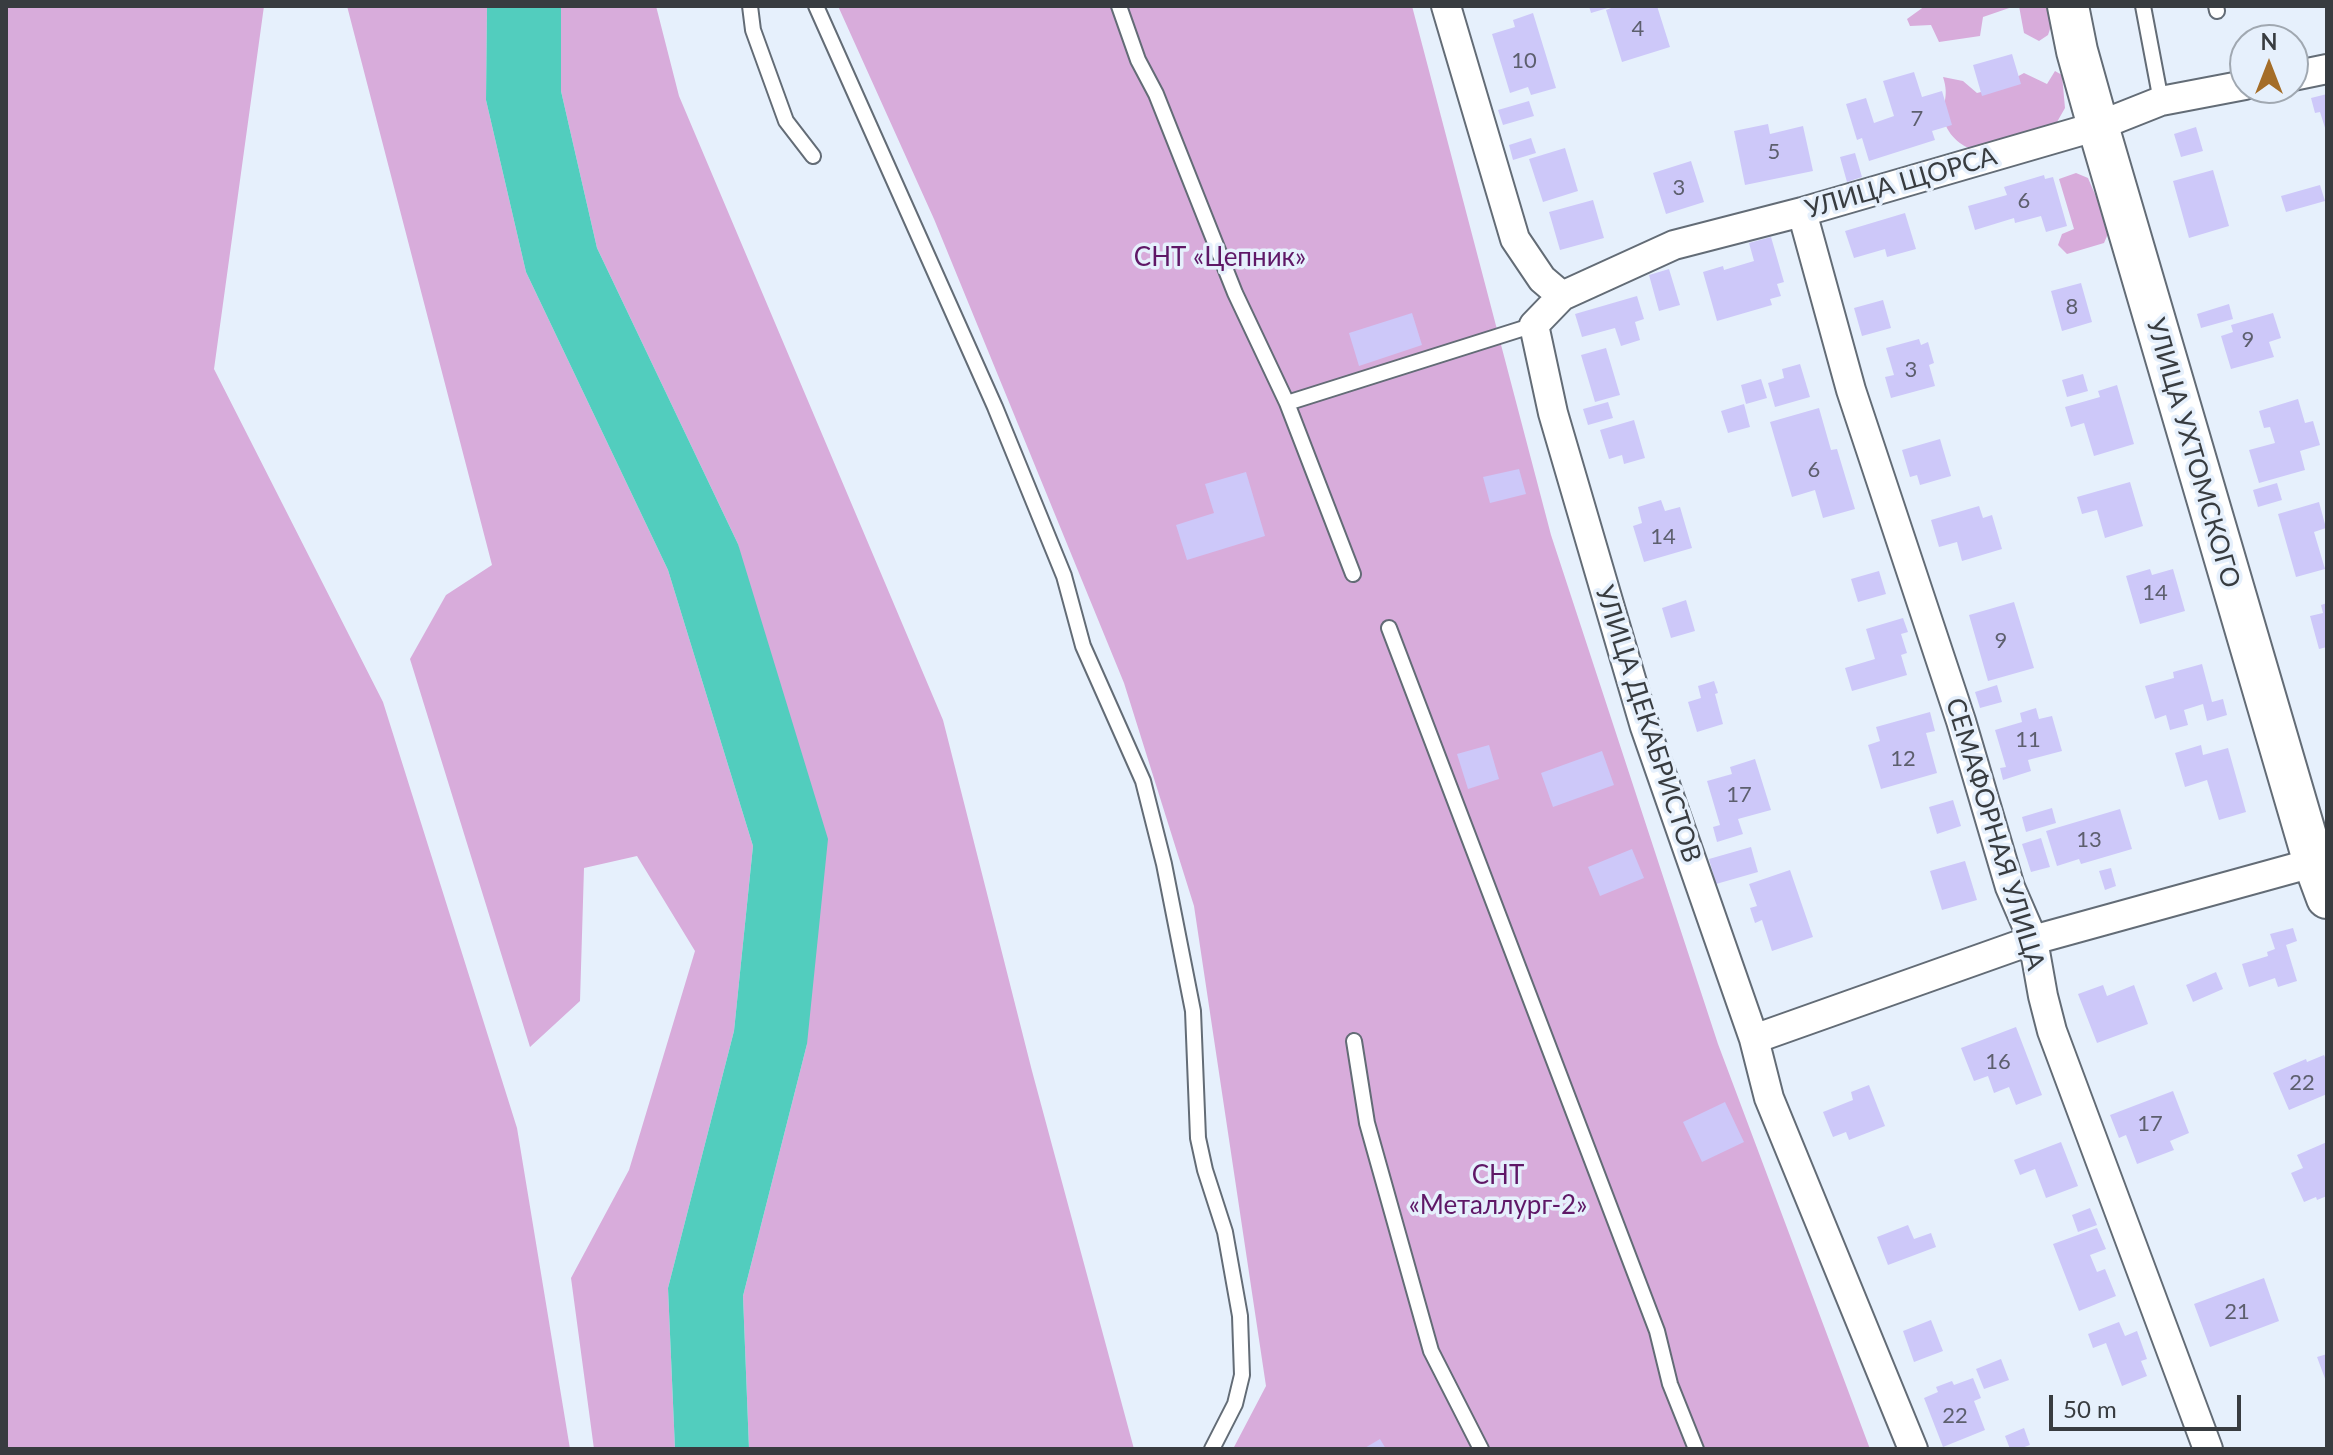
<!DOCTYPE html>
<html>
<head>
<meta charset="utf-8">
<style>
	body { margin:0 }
	#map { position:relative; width:2333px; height:1455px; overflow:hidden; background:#e6f0fc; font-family:Lato,sans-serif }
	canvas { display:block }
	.frame { position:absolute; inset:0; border:8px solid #383c40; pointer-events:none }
	.north { position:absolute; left:2229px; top:24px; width:80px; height:80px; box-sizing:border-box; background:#e6f0fc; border:2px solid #a0a8b1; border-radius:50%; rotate:0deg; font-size:22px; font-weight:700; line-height:32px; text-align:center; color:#383c40 }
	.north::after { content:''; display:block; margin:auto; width:28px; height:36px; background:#a46d28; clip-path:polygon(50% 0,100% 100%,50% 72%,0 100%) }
	.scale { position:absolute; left:2049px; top:1395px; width:192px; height:36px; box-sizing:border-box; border:4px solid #383c40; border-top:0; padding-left:10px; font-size:24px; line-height:28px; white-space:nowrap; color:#383c40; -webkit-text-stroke:6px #e6f0fc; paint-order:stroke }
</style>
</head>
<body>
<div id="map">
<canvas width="2333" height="1455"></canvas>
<div class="frame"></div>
<div class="north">N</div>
<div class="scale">50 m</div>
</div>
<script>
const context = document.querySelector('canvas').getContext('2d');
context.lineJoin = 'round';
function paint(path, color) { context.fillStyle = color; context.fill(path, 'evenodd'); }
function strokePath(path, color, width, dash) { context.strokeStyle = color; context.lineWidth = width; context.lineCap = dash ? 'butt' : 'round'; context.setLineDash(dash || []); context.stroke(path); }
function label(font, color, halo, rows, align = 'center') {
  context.font = font + ' Lato,sans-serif'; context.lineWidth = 7; context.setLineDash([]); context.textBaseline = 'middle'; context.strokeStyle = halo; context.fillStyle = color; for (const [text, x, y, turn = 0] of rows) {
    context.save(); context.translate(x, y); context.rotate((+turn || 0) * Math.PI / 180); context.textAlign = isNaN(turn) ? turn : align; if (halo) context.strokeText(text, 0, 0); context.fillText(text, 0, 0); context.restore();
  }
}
paint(new Path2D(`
	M6,6h258l-50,363 169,333 134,426 53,321h-564z
	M347,6h140l-1,94 40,172 142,298 85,276 -19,185 -66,257 7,161h-81l-23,-171 58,-108 66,-219 -58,-95 -53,12 -4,133 -50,46 -120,-388 36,-64 46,-30z
	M561,6h95l23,90 264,624 89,351 102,378h-385l-6,-153 64,-252 -69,-500 -141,-296 -36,-157z
	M838,6h574l139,529 167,509 152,405h-637l33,-63 -72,-480 -70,-223 -190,-464z
	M1925,6h90l-32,11 -3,19 -41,6 -8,-17 -21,1 -3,-7z
	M2019,6h29l5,14 -5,15 -9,6 -15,-8z
	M2055,71l7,4 3,33 -12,21c-13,4 -64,23 -73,22 -17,-2 -32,-15 -36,-31 -3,-16 6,-22 -1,-43l20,4 14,12 20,-5 27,-15 23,11z
	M2076,173l12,5 22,51 -6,14 -37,11 -9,-9 4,-11 12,-5 -15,-50z`), '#d8acdb');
paint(new Path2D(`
	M487,6h74v85l36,157 141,296 90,295 -21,205 -64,252 6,153h-74l-7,-161 66,-257 19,-185 -85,-276 -142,-298 -40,-172z`), '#52cdbe');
paint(new Path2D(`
	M1589,6h22v1l-20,6z
	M1616,6h41l13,41 -48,15 -16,-52z
	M1533,13l23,75 -25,7 -3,-8 -18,6 -18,-59 23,-7 -2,-7z
	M2012,54l9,30 -39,12 -9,-31z
	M1914,72l8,25 20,-6 10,34 -20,6 3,9 -66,21 -7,-23 -5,2 -11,-36 20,-6 8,25 20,-7 -11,-35z
	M2327,94v37h-1l-6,-19 -5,1 -4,-15z
	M1529,101l5,15 -31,9 -5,-15z
	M1768,124l2,10 33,-8 10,45 -68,14 -11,-54z
	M2196,127l7,24 -22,6 -7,-23z
	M1531,138l5,15 -23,7 -4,-15z
	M1565,148l13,43 -35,11 -14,-43z
	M1855,153l7,24 -15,5 -7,-25z
	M1691,161l13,41 -38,12 -13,-41z
	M2213,170l16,56 -40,12 -16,-57z
	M2044,175l1,4 8,-2 14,49 -21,6 -5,-16 -26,7 -1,-5 -39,12 -7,-24 39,-11 -3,-8z
	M2320,185l5,16 -39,11 -5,-16z
	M1593,200l11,38 -44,12 -11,-38z
	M1905,213l11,36 -29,8 -2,-8 -31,9 -9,-27z
	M1771,237l13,45 -7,2 4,12 -11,3 2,6 -55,16 -14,-49 20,-6 1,4 30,-9 -5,-18z
	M1669,269l11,36 -21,6 -10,-36z
	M2081,283l11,39 -30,9 -11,-40z
	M1637,296l7,23 -9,3 5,18 -19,6 -6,-18 -33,9 -7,-23z
	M1883,300l8,28 -29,8 -8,-28z
	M2229,304l4,15 -32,9 -4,-14z
	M1412,313l10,32 -63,21 -10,-33z
	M2273,313l8,25 -12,4 5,15 -43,12 -10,-33 12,-4 -2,-7z
	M1919,339l2,6 7,-3 6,21 -5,2 6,21 -44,12 -6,-21 9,-2 -8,-27z
	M1606,348l14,47 -25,7 -14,-47z
	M1800,364l10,33 -35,10 -7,-24 16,-5 -2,-9z
	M2083,374l5,17 -21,6 -5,-17z
	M1761,379l6,19 -21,6 -5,-19z
	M2117,385l17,59 -40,12 -10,-33 -13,4 -6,-20 35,-10 -2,-6z
	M2298,399l7,24 8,-2 7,24 -20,6 5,19 -46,13 -10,-33 26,-7 -5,-16 -6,1 -5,-17z
	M1608,402l5,16 -25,7 -5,-16z
	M1744,404l6,23 -22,6 -7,-22z
	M1819,408l12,42 6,-1 18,60 -32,9 -8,-28 -23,7 -22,-75z
	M1634,420l11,38 -21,6 -2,-9 -13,4 -9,-29z
	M1940,439l11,37 -31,9 -3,-10 -7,2 -8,-27z
	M1519,469l7,25 -36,9 -7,-26z
	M1246,472l19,64 -78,24 -11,-35 38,-12 -9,-29z
	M2130,482l13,44 -38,12 -8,-28 -15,4 -5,-17z
	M2277,483l5,17 -24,7 -5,-17z
	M1661,500l4,11 15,-4 12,41 -48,14 -11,-36 9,-3 -4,-16z
	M2319,502l7,26 -12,4 11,37 -29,8 -18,-63z
	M1979,506l4,12 9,-3 10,34 -40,12 -5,-19 -18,5 -8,-27z
	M2150,569l2,6 21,-6 12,42 -45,13 -14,-48z
	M1879,571l7,23 -28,8 -7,-23z
	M1686,600l9,31 -24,7 -9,-30z
	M2014,602l20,66 -46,13 -19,-66z
	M2327,603v44l-8,2 -9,-33 13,-3 -2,-8z
	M1903,618l5,14 -7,2 6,19 -6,2 6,20 -55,16 -7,-23 30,-9 -9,-30z
	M2202,664l10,38 11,-3 4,16 -20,6 -4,-17 -19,6 4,15 -18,5 -4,-15 -11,4 -10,-33 29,-8 -1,-6z
	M1714,681l4,12 -3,1 8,30 -26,8 -9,-30 13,-4 -3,-12z
	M1997,685l5,17 -22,6 -5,-16z
	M2036,708l3,11 13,-3 10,35 -34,9 3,11 -28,9 -3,-12 6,-1 -11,-37 27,-8 -2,-9z
	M1930,712l5,19 -9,2 11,40 -56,16 -13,-44 12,-4 -4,-14z
	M1489,745l10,34 -31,10 -11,-35z
	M2201,745l2,10 25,-7 18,64 -27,8 -12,-40 -22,7 -10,-34z
	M1602,751l12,34 -61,22 -12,-34z
	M1755,759l16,51 -33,9 5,15 -26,8 -4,-15 7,-2 -13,-44 25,-7 -2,-7z
	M1953,800l8,26 -24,8 -8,-27z
	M2052,808l4,15 -30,9 -4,-15z
	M2120,809l12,40 -51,15 -2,-5 -22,7 -11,-35z
	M2041,838l9,29 -19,5 -9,-28z
	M1751,847l7,25 -42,12 -7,-25z
	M1632,849l12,29 -44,18 -12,-29z
	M1965,861l12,39 -35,10 -12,-39z
	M2111,868l5,18 -11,4 -6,-19z
	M1790,870l23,67 -41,14 -10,-31 -7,3 -5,-15 7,-2 -8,-22z
	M2293,928l4,13 -11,4 11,36 -19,6 -3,-9 -26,9 -7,-23 26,-8 -1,-4 8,-3 -5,-15z
	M2216,972l7,17 -30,13 -7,-17z
	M2103,985l4,11 27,-11 14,39 -51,19 -19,-49z
	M2016,1027l26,68 -26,10 -7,-18 -15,6 -6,-17 -14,5 -13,-33z
	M2324,1055l3,7v32l-38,16 -16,-37 33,-14 1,3z
	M1869,1085l16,41 -36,14 -3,-8 -13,5 -10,-25 30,-12 -2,-8z
	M2173,1091l16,42 -19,8 4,9 -37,14 -11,-29 -7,3 -9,-23z
	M1725,1102l19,40 -42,20 -19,-40z
	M2061,1142l17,44 -32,12 -11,-29 -15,6 -6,-15z
	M2327,1142v54l-10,4 -1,-3 -12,5 -13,-29 12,-5 -6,-13z
	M2090,1208l7,17 -19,7 -6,-17z
	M1908,1225l6,14 17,-6 5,14 -48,18 -11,-28z
	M2097,1228l9,21 -16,6 7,17 8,-3 11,27 -37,15 -26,-67z
	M2264,1278l15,43 -69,26 -16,-43z
	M1931,1320l12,31 -29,11 -11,-31z
	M2119,1322l6,14 12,-5 10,28 -6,2 6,15 -25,10 -16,-43 -13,5 -5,-14z
	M2327,1354v30l-10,-27z
	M2001,1359l8,21 -25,9 -8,-20z
	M1973,1378l8,20 -7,3 11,29 -42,17 -19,-49 14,-6 -2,-5 16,-6 2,4z
	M2024,1428l6,17 -11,4h-9l-5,-13z
	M1380,1439l6,10h-23z`), '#cdc8f9');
const lane = new Path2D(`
	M750,6l3,24 33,91 27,35
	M816,6l179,401 69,169 19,70 60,135 21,83 29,147 5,127 7,32 20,62 15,84 2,59 -7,29 -23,45
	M1119,6l19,54 18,34 79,199 52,110 247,-78
	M2143,6l18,95
	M2216,6l1,5
	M1287,403l66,171
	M1389,628l268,703 13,53 26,65
	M1354,1041l13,82 64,228 50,98`);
const street = new Path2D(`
	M1446,6l69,233 27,40 20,17 -28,29 19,88 92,314 109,312 15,59 144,351
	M2293,76l34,-7
	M1802,212l49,178 110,331 49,166 23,53 10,56 9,35 156,418
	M1562,296l112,-51 128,-33 296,-86 63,-25 84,-16
	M1754,1039l279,-99 294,-81`);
const secondary = new Path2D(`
	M2068,6l9,45 21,75 216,737 13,35`);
strokePath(lane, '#636c76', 18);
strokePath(street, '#636c76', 32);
strokePath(secondary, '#636c76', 44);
strokePath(lane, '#fff', 14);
strokePath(street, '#fff', 28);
strokePath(secondary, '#fff', 40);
label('22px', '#5d5f6e', null, [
	["4",1638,29],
	["10",1524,61],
	["7",1917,119],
	["5",1774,152],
	["3",1679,188],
	["6",2024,201],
	["8",2072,307],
	["9",2248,340],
	["3",1911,370],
	["6",1814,470],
	["14",1663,537],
	["14",2155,593],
	["9",2001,641],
	["11",2028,740],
	["12",1903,759],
	["17",1739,795],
	["13",2089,840],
	["16",1998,1062],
	["22",2302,1083],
	["17",2150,1124],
	["21",2237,1312],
	["22",1955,1416]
]);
label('26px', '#383c40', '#e6f0fc', [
	["УЛИЦА ЩОРСА",1901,183,-16],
	["УЛИЦА УХТОМСКОГО",2193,453,74],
	["УЛИЦА ДЕКАБРИСТОВ",1648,724,72],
	["СЕМАФОРНАЯ УЛИЦА",1995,834,73]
]);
label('26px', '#5f1867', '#e6f0fc', [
	["СНТ «Цепник»",1220,258],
	["СНТ",1498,1176],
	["«Металлург-2»",1498,1206]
]);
</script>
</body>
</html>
